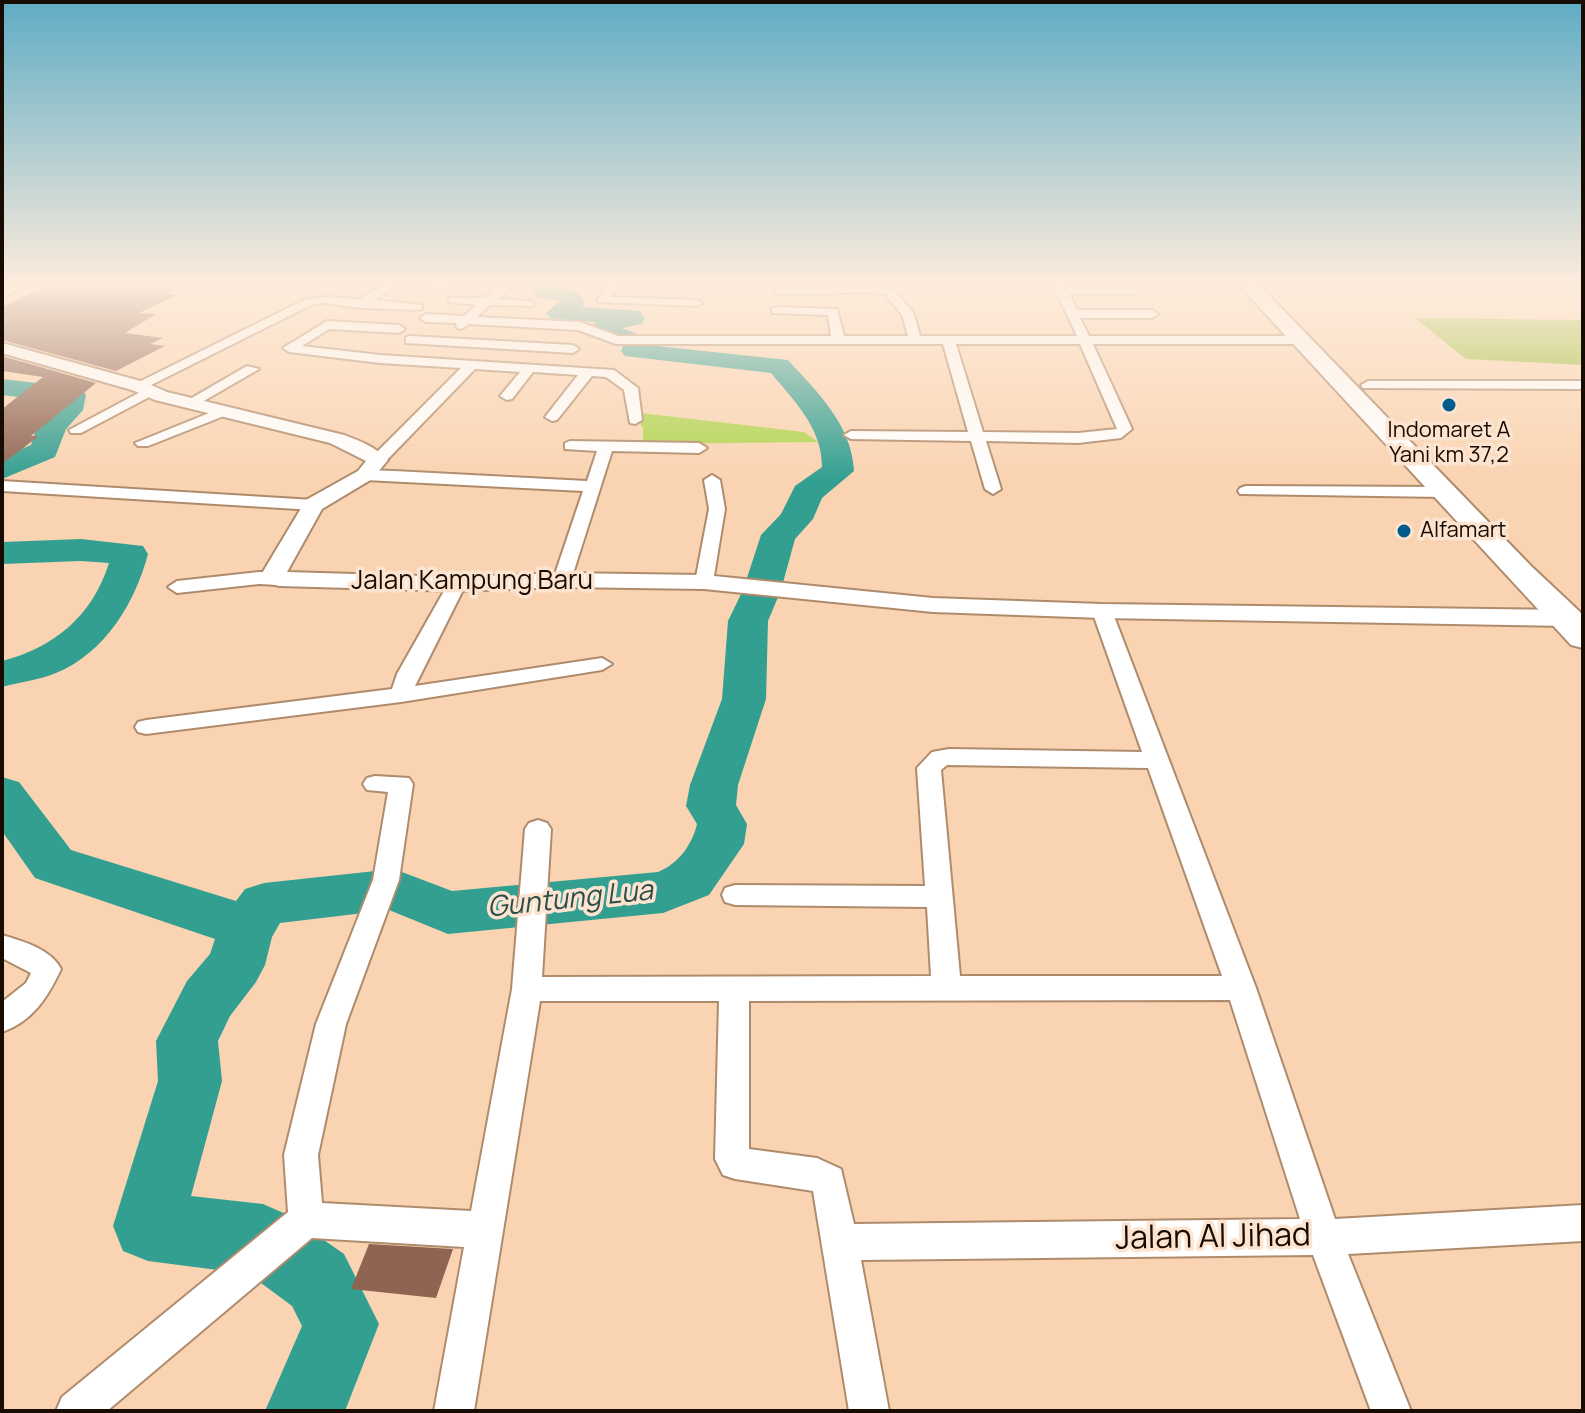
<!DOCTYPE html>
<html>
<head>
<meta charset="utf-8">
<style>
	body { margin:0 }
	#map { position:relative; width:1585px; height:1413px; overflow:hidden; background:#fad4b2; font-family:Manrope,sans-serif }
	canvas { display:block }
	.frame { position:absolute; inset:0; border:4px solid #180b02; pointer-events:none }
</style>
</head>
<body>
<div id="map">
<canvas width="1585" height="1413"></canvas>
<div class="frame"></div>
</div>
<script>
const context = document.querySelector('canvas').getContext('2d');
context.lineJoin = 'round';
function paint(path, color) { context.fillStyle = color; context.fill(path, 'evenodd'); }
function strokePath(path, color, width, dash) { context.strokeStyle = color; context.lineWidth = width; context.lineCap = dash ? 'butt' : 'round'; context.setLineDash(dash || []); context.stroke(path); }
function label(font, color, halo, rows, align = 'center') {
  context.font = font + ' Manrope,sans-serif'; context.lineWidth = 7; context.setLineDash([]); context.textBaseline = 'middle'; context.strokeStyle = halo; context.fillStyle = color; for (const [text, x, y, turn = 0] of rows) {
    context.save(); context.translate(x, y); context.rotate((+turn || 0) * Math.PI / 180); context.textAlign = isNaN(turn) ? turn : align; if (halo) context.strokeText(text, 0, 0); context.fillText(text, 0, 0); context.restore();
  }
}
paint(new Path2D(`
	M632,412l172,20 14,10 -175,2v-16z`), '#b0d44e');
paint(new Path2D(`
	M1415,318l168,2v45l-117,-6z`), '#9abd32');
paint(new Path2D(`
	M531,283h24l-2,4 25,4 7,12 -3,4 58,4 5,8 -4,5 -19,4 23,9 3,8 140,15c30,33 64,65 66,111l-32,27 -9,21 -18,20 -14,51 -13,31 -2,78 -28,86 -2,20 11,19 -3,20 -35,51 -46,18 -215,21 -59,-24 -109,13 -8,14 -7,28 -9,17 -26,34 -12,25 4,40 -31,115 72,8 25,11 56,39 35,70 -34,87h-80l37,-85 -10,-20 -43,-32 -101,-13 -25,-10 -10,-25 45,-145 -2,-40 31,-60 23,-27 5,-15 -180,-61 -33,-47v-54l17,5 52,68 165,51 9,-12 19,-6 130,-14 58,22 206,-19c20,-8 34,-27 39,-48l-11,-18 4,-21 32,-86 6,-78 15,-31 18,-55 20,-21 14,-28 27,-19c0,-39 -27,-65 -51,-94l-146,-17 -4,-5 2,-5 -30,-12 -3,-5 6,-7 -46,-4 -4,-5 14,-12 -24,-4 -7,-12z
	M2,379l70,8 10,2 4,6 -3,15 -17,19 -11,28 -53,22v-22l29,-12 6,-19 18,-19 2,-5 -55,-7z
	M81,539l62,7 5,8c-13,49 -43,99 -92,119 -17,7 -36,9 -54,14v-26c52,-13 91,-46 107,-98l-28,-2 -79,3v-22z`), '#339f91');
paint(new Path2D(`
	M105,283l75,3 -12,8 9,1 -38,18 17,1 -31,19 38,5 -13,6 15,2 -49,25 -114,-31v-33l46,-22 48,3z
	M2,356l94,27 -65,53h8l-37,28v-55l41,-32 -41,-6z
	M369,1244l84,5 -17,49 -85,-9z`), '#8f6452');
const minor = new Path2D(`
	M17,283h13l-28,16v-8z
	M386,283h62l7,3 -6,3 -53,-3 -22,14 48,5v4l-4,1 -59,-2 -34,-5 -14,2 -168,84 -12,-3 173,-86 21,-3 35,2z
	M503,283h12l-17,16 31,2 4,1v4l-43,-1 -13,12 103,5 38,14h213l-3,-21 -56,-2v-4l4,-2 61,2 7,27h64l-6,-21 -16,-20 -14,-3 -92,3 -6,-3 6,-3 85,-3v-3h10l2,3 17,4 20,24 6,22h157l-25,-53h11l3,5h69l6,3 -6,3h-66l8,16h75l6,4 -6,4h-72l9,18h214l6,4 -6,4h-210l39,85 -11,9 -43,5 -92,-2 15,48 -8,5 -8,-5 -14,-48 -120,-2 -7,-4 7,-4 117,1 -25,-88h-327l-38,-14 -109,-6 -8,5 -4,-1 -1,-5 -30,-1 -6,-4 6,-4 38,2 13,-11 -28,-3v-4h36zM956,344h124l37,85 -39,4 -95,-1z
	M610,283h11l-10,14 86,3 6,3 -6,3 -98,-4 -2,-2z
	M327,321l72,4 6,4 -6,4 -70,-4 -27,17 78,9 234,15 24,18 4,32 -7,4 -5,-1 -6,-33 -18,-13 -14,-1 -35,44 -5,1 -7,-4 33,-42 -45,-3 -21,27 -5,1 -7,-4 20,-24 -45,-3 -91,94h-12v-6l89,-89 -81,-5 -91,-11 -6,-4z
	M410,336l163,9 6,4 -6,4 -167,-10v-6z
	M247,366l12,3 -64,37 -5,1 -7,-4z
	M1368,381h215v8l-220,-1 -2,-3z
	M148,388l5,1v6l-72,38h-10l-2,-3z
	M224,407l7,4 -2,3 -81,32h-10l-3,-3z
	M570,441l129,2 8,5 -8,5 -87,-2 -41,129 -9,6 -9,-6 30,-89 -218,-11 -8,-5 8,-5 29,1 193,10 10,-30 -32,-2v-6z
	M712,475l8,5 5,29 -12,73 -9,6 -9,-6 14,-73 -5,-29z
	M2,481l312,19 8,5 -8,5 -312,-19z
	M1246,486l198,1 8,5 -8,5 -204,-3 -2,-3 2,-3z
	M259,572l20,1 9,6 -9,6 -20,-1 -82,9 -9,-6 9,-6z
	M457,578l9,6 -51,102 187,-28 10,6 -10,6 -201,32 -255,32 -8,-2 -3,-5 3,-5 8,-2 246,-31 5,-15 51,-90z
	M1102,605l10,6 144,377 79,231 248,-14v36l-235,13 63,157h-40l-58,-156 -452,5 28,151h-40l-36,-220 -78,-12 -12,-4 -8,-16 4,-158h-179l-66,410h-40l30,-164 -152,-9 -205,173h-51l6,-14 226,-185 -4,-57 32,-131 57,-144 15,-88 -21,-2 -4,-6 4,-6 8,-2 34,2 4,6 -14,96 -53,144 -28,131 4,48 149,8 41,-222 13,-160 4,-6 9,-3 9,3 4,6 -9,148 389,-1 -4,-69 -192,-2 -10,-3 -3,-7 3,-7 10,-3 190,1 -8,-118 15,-16 17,-3 193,3 -50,-141zM947,765l201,3 74,208h-262l-19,-206zM1230,1000l70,219 -446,5 -13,-55 -24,-11 -68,-9v-148z
	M2,935c20,6 49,14 59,34 -13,28 -28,52 -59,63v-30l24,-19 5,-10 -29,-15z`);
const tertiary = new Path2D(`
	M2,343l142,39 23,10 177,43c16,6 32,12 44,25l-16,19 -50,30 -35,63 170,5 105,-4 142,2 229,23 169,6 465,6 9,3 4,5 -4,5 -9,3 -465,-8 -169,-6 -229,-23 -142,-2 -105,4 -178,-5 -8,-2 -10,-9 45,-75 52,-29 8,-10 -36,-18 -175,-43 -23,-10 -130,-37z`);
const trunk = new Path2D(`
	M1237,283h20l274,283 48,45 4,5v32l-12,-3z`);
strokePath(minor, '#af8b6c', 4);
strokePath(tertiary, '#af8b6c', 4);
strokePath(trunk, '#af8b6c', 4);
paint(minor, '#fff');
paint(tertiary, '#fff');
paint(trunk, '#fff');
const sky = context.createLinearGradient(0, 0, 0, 480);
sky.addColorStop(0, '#5facc5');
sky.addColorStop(0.59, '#fdecdc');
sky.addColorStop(1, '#fdecdc00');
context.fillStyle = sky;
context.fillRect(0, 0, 1585, 480);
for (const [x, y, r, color] of [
	[1449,405,8,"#025b8c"],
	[1404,531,8,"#025b8c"]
]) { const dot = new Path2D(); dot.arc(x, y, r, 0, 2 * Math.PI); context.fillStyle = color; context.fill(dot); strokePath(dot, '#fce4d0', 3); }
label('22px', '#180b02', '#fce4d0', [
	["Indomaret A",1449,431],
	["Yani km 37,2",1449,456],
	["Alfamart",1420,531,"left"]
]);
label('26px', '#180b02', '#fce4d0', [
	["Jalan Kampung Baru",472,582]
]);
label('italic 28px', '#2d4d48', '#fce4d0', [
	["Guntung Lua",570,900,-6]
]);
label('32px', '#180b02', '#fce4d0', [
	["Jalan Al Jihad",1213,1238,-1]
]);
</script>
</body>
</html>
